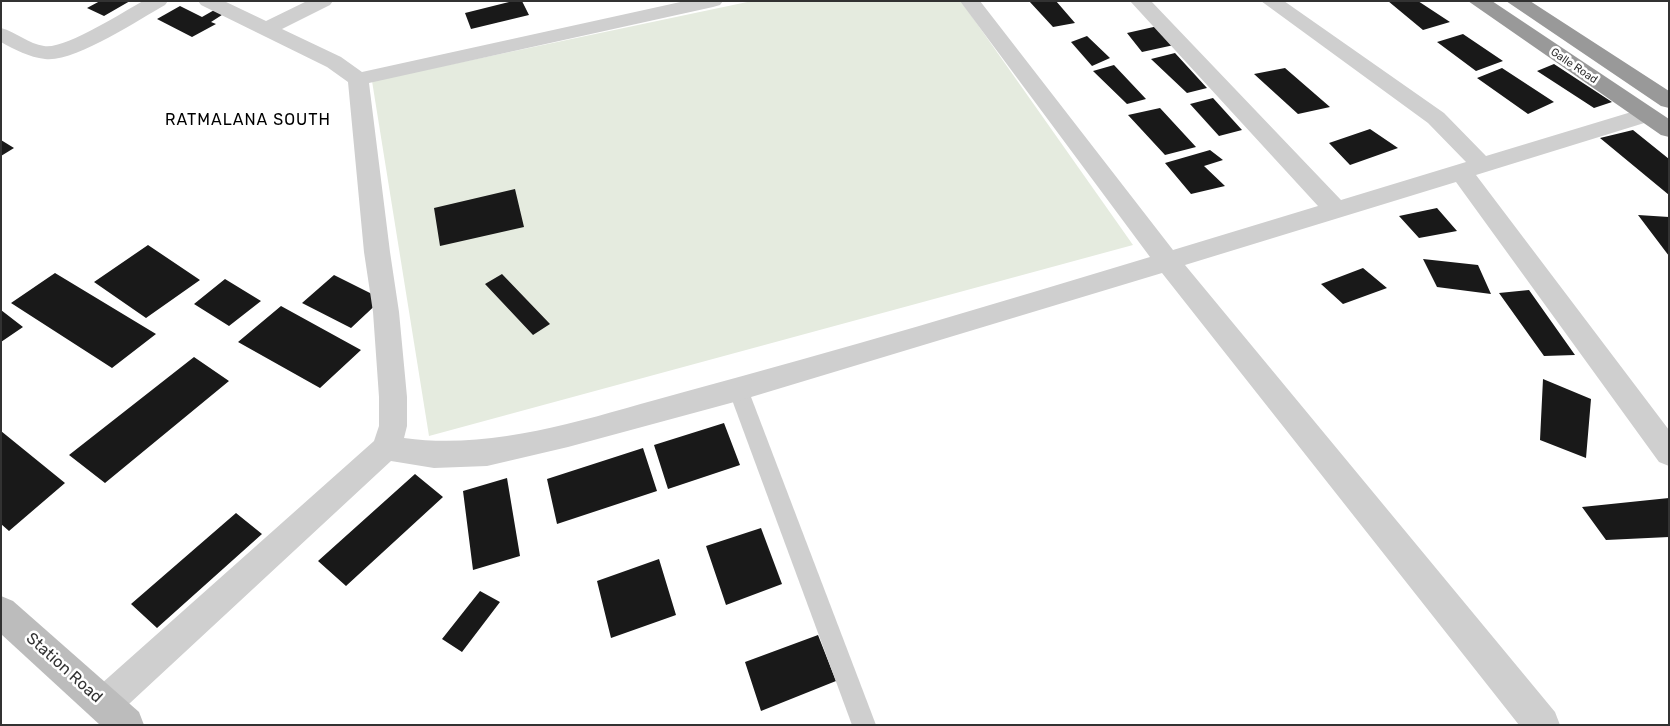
<!DOCTYPE html>
<html>
<head>
<meta charset="utf-8">
<style>
	body { margin:0 }
	#map { position:relative; width:1670px; height:726px; overflow:hidden; background:#fff; font-family:Rubik,sans-serif }
	canvas { display:block }
	.frame { position:absolute; inset:0; border:2px solid #323232; pointer-events:none }
</style>
</head>
<body>
<div id="map">
<canvas width="1670" height="726"></canvas>
<div class="frame"></div>
</div>
<script>
const context = document.querySelector('canvas').getContext('2d');
context.lineJoin = 'round';
function paint(path, color) { context.fillStyle = color; context.fill(path, 'evenodd'); }
function label(font, color, halo, rows, align = 'center') {
  context.font = font + ' Rubik,sans-serif'; context.lineWidth = 5; context.setLineDash([]); context.textBaseline = 'middle'; context.strokeStyle = halo; context.fillStyle = color; for (const [text, x, y, turn = 0] of rows) {
    context.save(); context.translate(x, y); context.rotate((+turn || 0) * Math.PI / 180); context.textAlign = isNaN(turn) ? turn : align; if (halo) context.strokeText(text, 0, 0); context.fillText(text, 0, 0); context.restore();
  }
}
paint(new Path2D(`
	M752,1h209l172,244 -704,191 -57,-355z`), '#e5ebdf');
paint(new Path2D(`
	M100,1h30l-26,15 -17,-8z
	M513,1h9l7,14 -58,14 -6,-16z
	M1029,1h27l19,22 -22,4z
	M1388,1h30l32,21 -27,8z
	M180,6l22,11 14,-8 9,4 -14,9 5,2 -24,13 -35,-18z
	M1158,26l16,19 -32,7 -15,-19z
	M1463,34l40,27 -27,10 -39,-29z
	M1087,36l23,22 -18,8 -21,-24z
	M1175,53l32,35 -20,5 -36,-34z
	M1554,64l58,38 -18,6 -57,-37z
	M1114,65l32,34 -19,5 -34,-33z
	M1285,68l45,39 -32,7 -44,-40z
	M1502,68l52,34 -26,12 -51,-36z
	M1213,98l29,32 -23,6 -29,-32z
	M1160,108l36,39 -31,8 -37,-40z
	M1370,129l28,19 -48,17 -21,-22z
	M1633,130l36,29v36l-69,-57z
	M1,140l13,8 -13,8z
	M1210,150l13,10 -19,6 21,20 -34,8 -26,-31z
	M515,189l9,38 -84,19 -6,-38z
	M1437,208l20,23 -38,7 -20,-22z
	M1638,215l31,2v39z
	M148,245l52,35 -54,38 -52,-36z
	M1423,259l55,6 13,29 -54,-7z
	M1363,268l24,20 -44,16 -22,-20z
	M55,273l101,61 -44,34 -101,-65z
	M502,274l48,50 -17,11 -48,-51z
	M334,275l48,24 -31,29 -49,-25z
	M225,279l36,22 -32,25 -35,-22z
	M1529,290l46,65 -31,1 -45,-63z
	M281,306l80,44 -41,38 -82,-46z
	M1,310l22,17 -22,15z
	M194,357l35,24 -124,102 -36,-28z
	M1543,379l48,20 -5,59 -46,-18z
	M724,423l16,42 -72,24 -14,-44z
	M1,431l64,52 -56,48 -8,-7z
	M643,448l14,43 -100,33 -10,-45z
	M415,474l28,23 -97,89 -28,-25z
	M507,478l13,78 -47,14 -10,-79z
	M1669,498v39l-63,3 -24,-33z
	M236,513l26,21 -105,94 -26,-24z
	M761,528l21,56 -56,21 -20,-59z
	M659,559l17,56 -65,23 -14,-57z
	M480,591l20,11 -38,50 -20,-13z
	M818,635l18,46 -75,30 -16,-49z`), '#191919');
paint(new Path2D(`
	M738,381l7,2 3,6 128,336h-24l-124,-336 3,-6z`), '#cfcfcf');
paint(new Path2D(`
	M143,1h25l-3,4c-27,15 -91,58 -120,54 -16,-2 -30,-9 -44,-17v-14c15,4 28,16 43,18 20,4 79,-34 99,-45z
	M198,1h26l42,20 41,-20h26l-3,4 -48,24 59,28 21,15 323,-71h38l-3,4 -7,2 -344,76 21,169 9,60 8,85v29l-3,12c95,13 190,-22 280,-46 156,-42 311,-88 466,-135l-190,-256h20l193,249 145,-44 -188,-205h21l190,199 125,-38 -38,-39 -167,-122h23l160,112 42,43 152,-46 8,-2 8,2 3,5 -3,5 -178,55 193,255v36l-10,-4 -203,-280 -271,83 370,447 5,13h-41l-357,-452 -424,128 -170,46 -81,19 -53,2 -43,-7 -275,255 -12,5 -12,-5 -5,-12 5,-12 282,-251 5,-15v-29l-6,-85 -9,-60 -16,-170 -21,-15 -126,-62z`), '#cfcfcf');
paint(new Path2D(`
	M1,596l12,5 126,111 5,13h-44l-99,-91z`), '#bcbcbc');
paint(new Path2D(`
	M1468,1h24l177,118v18l-8,-2z
	M1506,1h24l139,90v17l-8,-2z`), '#999');
label('11px', '#323232', '#fff', [
	["Galle Road",1574,66,34]
]);
context.letterSpacing = '1px';
label('16px', '#000', '#fff', [
	["RATMALANA SOUTH",248,120]
]);
context.letterSpacing = '0px';
label('16px', '#323232', '#fff', [
	["Station Road",64,668,42]
]);
</script>
</body>
</html>
